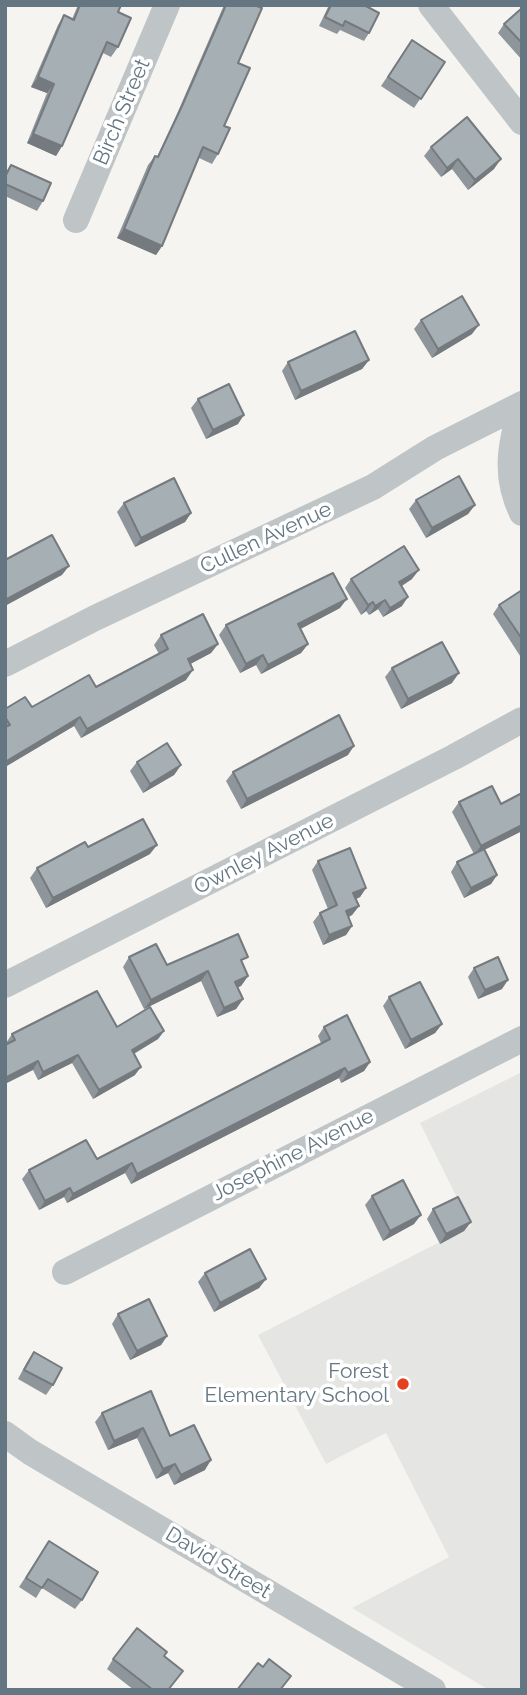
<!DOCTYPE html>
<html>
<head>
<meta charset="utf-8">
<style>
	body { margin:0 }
	#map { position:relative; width:527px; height:1695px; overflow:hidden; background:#f5f4f0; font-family:Raleway,sans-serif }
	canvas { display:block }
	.frame { position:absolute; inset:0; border:7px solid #637682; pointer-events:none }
</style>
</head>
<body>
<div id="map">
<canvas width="527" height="1695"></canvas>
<div class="frame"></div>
</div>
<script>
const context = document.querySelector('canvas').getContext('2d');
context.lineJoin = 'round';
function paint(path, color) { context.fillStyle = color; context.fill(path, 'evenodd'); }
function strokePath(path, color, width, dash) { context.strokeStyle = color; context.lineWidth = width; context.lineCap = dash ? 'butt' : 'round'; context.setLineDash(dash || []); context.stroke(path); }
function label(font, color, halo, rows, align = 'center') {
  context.font = font + ' Raleway,sans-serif'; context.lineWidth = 7; context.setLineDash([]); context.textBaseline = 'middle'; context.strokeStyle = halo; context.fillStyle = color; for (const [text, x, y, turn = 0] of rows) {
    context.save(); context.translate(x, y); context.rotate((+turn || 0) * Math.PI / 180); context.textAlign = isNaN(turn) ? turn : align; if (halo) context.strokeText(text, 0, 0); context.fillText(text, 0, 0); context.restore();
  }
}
paint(new Path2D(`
	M522,1072v618h-33l-137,-82 97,-51 -63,-124 -60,31 -68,-129 213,-109 -51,-103z`), '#e5e6e4');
strokePath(new Path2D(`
	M431,5l91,117
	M76,220l91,-215
	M522,404c-11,40 -19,70 0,109
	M5,664l90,-46 278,-131 62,-39 87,-44
	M5,985l449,-228 68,-37
	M65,1272l457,-233
	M5,1434l25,18 403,238`), '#bfc4c6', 26);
paint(new Path2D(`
	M78,5h43l-3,7v35l-7,10 -8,-4 -41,93 -6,10 -29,-13 20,-50 -16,-6 27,-62 6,-10 8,4z
	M224,5h30l-16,58 -20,91 -6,10 -13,-6 -37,88 -6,9 -39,-17 31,-73 7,-9 2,1 19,-41z
	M329,5h35l5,28 -5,8 -24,-11 -3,4 -18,-8z
	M522,8v52l-24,-27 6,-9z
	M412,40l33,22 -31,46 -33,-22z
	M431,147l63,22 -26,21 -16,-21 -11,8 -17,-21z
	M11,165l32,36 -6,10 -32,-15v-23z
	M421,320l51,14 -40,24 -18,-29z
	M369,360l-7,9 -67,31 -13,-29 6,-9z
	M198,399l40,25 -32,15 -15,-31z
	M416,500l59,5 -7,9 -42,24 -17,-29z
	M124,503l67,10 -6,9 -50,25 -18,-35z
	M351,579h61l-10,7v20l-19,11 -5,-8 -9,6 -3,-4 -5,4 -16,-27z
	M522,590v69l-29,-45 6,-9z
	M340,608l-40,21 8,15 -7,9 -40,21 -5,-9 -16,8 -21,-38 7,-10z
	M161,635l57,9 -7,9 -21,11 -4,16 -105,58 -7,-12 -69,41v-58l27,-2 64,-20 63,-33 -5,-9z
	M392,668l60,15 -51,26 -16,-32z
	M348,755l-107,54 -15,-28 7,-9z
	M137,762l44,3 -7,10 -31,18 -13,-22z
	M459,802l42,2 21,27 -38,19 13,25 -6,9 -27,14 -13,-26 6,-10 17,-8 -22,-42z
	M150,854l-104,54 -16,-30 7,-10z
	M318,861l48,27 -6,9 -4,2 3,7 -7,9 -3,2 3,9 -6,9 -23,10 -10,-23 7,-9 8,-4 -16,-39z
	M129,957l38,8h76l5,11 -7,10 -3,1 5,12 -7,10 -19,8 -16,-36 -57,28 -21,-42z
	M474,968l28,21 -24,10 -10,-22z
	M389,997l53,27 -7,9 -30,16 -22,-43z
	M117,1027l47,4 -6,8 -24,15 1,21 -42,24 -21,-36 -34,17 -5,-10 -27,-27 6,-9z
	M324,1027l46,35 -6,9 -23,12 -2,-5 -208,106 -6,-11 -58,30 -3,-6 -25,13 -17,-31 7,-9 68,-11 224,-116 -3,-7z
	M372,1196l42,28 -31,17 -18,-36z
	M433,1209l38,13 -7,9 -24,13 -13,-25z
	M205,1273l61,6 -7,9 -45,24 -16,-30z
	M118,1314l49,22 -6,9 -31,15 -18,-36z
	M34,1352l19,33 -7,10 -28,-16 9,-17z
	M102,1413l68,23 35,34 -31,15 -6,-12 -12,6 -19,-41 -29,12 -13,-28z
	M49,1541l33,59 -7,9 -33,-21 -6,10 -17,-11z
	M164,1656l5,34h-35l-27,-21 6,-10z`), '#8f969b');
paint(new Path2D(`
	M38,77l16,7 -7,9 -16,-6z
	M33,134l29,12 -6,10 -29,-13z
	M458,159l-6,10 -11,8 6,-9z
	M501,159l-7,10 -26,21 7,-10z
	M124,229l38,17 -6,9 -39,-17z
	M479,325l-7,9 -40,24 6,-9z
	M369,360l-7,9 -67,31 6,-9z
	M244,415l-6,9 -32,15 7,-9z
	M475,505l-7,9 -42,24 6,-10z
	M191,513l-6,9 -50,25 6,-9z
	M69,566l-7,9 -57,31v-6z
	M419,570l-7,9 -19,12 6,-9z
	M408,597l-6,9 -19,11 7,-9z
	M347,599l-7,9 -49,26 7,-10z
	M385,600l-7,9 -9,6 6,-9z
	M373,602l-7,9 -5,4 7,-10z
	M218,644l-7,9 -30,16 7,-10z
	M308,644l-7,9 -40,21 7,-9z
	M263,655l-7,10 -16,8 6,-9z
	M193,670l-7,10 -105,58 6,-9z
	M459,673l-7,10 -51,26 7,-10z
	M80,717l-6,9 -69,41v-5z
	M354,746l-6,9 -107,54 6,-10z
	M181,765l-7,10 -31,18 7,-9z
	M522,825v6l-48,24 7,-9z
	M157,845l-7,9 -104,54 7,-10z
	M497,875l-6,9 -27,14 7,-10z
	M366,888l-6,9 -13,6 6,-10z
	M359,906l-7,9 -12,5 6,-9z
	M352,926l-6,9 -23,10 6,-10z
	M208,971l-7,10 -57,28 7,-9z
	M248,976l-7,10 -12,5 6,-9z
	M508,980l-6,9 -24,10 7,-9z
	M243,999l-7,10 -19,8 7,-9z
	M442,1024l-7,9 -30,16 6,-9z
	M164,1031l-6,8 -32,19 6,-8z
	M78,1055l-6,8 -34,17 5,-8z
	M38,1061l-5,9 -28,14v-6z
	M370,1062l-6,9 -23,12 7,-10z
	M141,1067l-6,8 -42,24 6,-9z
	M345,1068l-6,10 -208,106 6,-10z
	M132,1163l-7,10 -58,30 6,-9z
	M70,1188l-6,9 -25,13 6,-9z
	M421,1215l-7,9 -31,17 7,-10z
	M471,1222l-7,9 -24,13 6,-10z
	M266,1279l-7,9 -45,24 6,-9z
	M167,1336l-6,9 -31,15 7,-9z
	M143,1428l-6,10 -29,12 6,-9z
	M211,1460l-6,10 -31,15 7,-10z
	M175,1464l-7,9 -12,6 7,-10z`), '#747a7e');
const building = new Path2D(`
	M80,5h41l-3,7 13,6 -13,29 -11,-5 -45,104 -29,-12 21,-50 -16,-7 26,-62 10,5z
	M226,5h28l8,3 -24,55 12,5 -26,58 6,2 -12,26 -15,-7 -41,99 -38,-17 31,-73 3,1 24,-51z
	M331,5h33l15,8 -10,20 -24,-12 -2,5 -18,-9z
	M522,8v35l-18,-19z
	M412,40l33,22 -24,37 -33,-22z
	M467,117l34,42 -26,21 -17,-21 -11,9 -16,-21z
	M11,165l40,18 -8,18 -38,-17v-7z
	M462,296l17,29 -41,24 -17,-29z
	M355,331l14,29 -68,31 -13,-29z
	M229,384l15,31 -31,15 -15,-31z
	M459,476l16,29 -43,23 -16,-28z
	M174,478l17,35 -50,25 -17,-35z
	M52,535l17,31 -64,34v-40z
	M404,546l15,24 -20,12 9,15 -18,11 -5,-8 -10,6 -2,-4 -5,3 -17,-26z
	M333,573l14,26 -49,25 10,20 -40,21 -5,-10 -17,9 -20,-39z
	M522,590v49l-23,-34z
	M203,614l15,30 -30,15 5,11 -106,59 -7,-12 -75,45v-35l5,-2 -5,-8v-8l20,-12 7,10 57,-32 7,12 72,-38 -7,-14z
	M442,642l17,31 -51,26 -16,-31z
	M339,715l15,31 -107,53 -14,-27z
	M167,743l14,22 -31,19 -13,-22z
	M492,786l9,18 21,-11v32l-41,21 -22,-44z
	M143,819l14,26 -104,53 -16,-30 48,-26 3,5z
	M350,848l16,40 -13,5 6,13 -13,5 6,15 -23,9 -9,-22 17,-8 -19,-44z
	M484,849l13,26 -26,13 -14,-26z
	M238,934l10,23 -7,3 7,16 -13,6 8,17 -19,9 -16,-37 -57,29 -22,-43 27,-13 11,21z
	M498,957l10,23 -23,10 -11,-22z
	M420,982l22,42 -31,16 -22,-43z
	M97,991l20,36 33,-20 14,24 -32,19 9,17 -42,23 -21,-35 -35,17 -5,-11 -33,17v-33l10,-5 -3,-6z
	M347,1015l23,47 -22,11 -3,-5 -208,106 -5,-11 -59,31 -3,-6 -25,13 -16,-31 57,-30 11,19 233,-120 -6,-12z
	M403,1180l18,35 -31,16 -18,-35z
	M458,1197l13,25 -25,12 -13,-25z
	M250,1249l16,30 -46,24 -15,-30z
	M149,1299l18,37 -30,15 -19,-37z
	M34,1352l28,16 -9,17 -29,-15z
	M151,1391l19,45 24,-11 17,35 -30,15 -6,-11 -12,5 -20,-41 -29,13 -12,-28z
	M49,1541l49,31 -16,28 -34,-21 -6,9 -16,-10z
	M137,1628l30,24 -3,4 19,15 -15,19h-15l-40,-31z
	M269,1659l22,17 -11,14h-43l21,-27 5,4z`);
paint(building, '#a6afb4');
strokePath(building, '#747a7e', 2);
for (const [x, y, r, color] of [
	[403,1384,7,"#e44121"]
]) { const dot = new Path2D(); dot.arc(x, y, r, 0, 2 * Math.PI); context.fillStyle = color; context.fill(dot); strokePath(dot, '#fff', 2.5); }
label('21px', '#637682', '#fff', [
	["Birch Street",122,112,-67],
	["Cullen Avenue",266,538,-25],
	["Ownley Avenue",264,854,-27],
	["Josephine Avenue",293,1155,-27],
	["David Street",218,1563,31]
]);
label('21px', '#637682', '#fff', [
	["Forest",389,1372],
	["Elementary School",389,1396]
], 'right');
</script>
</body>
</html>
